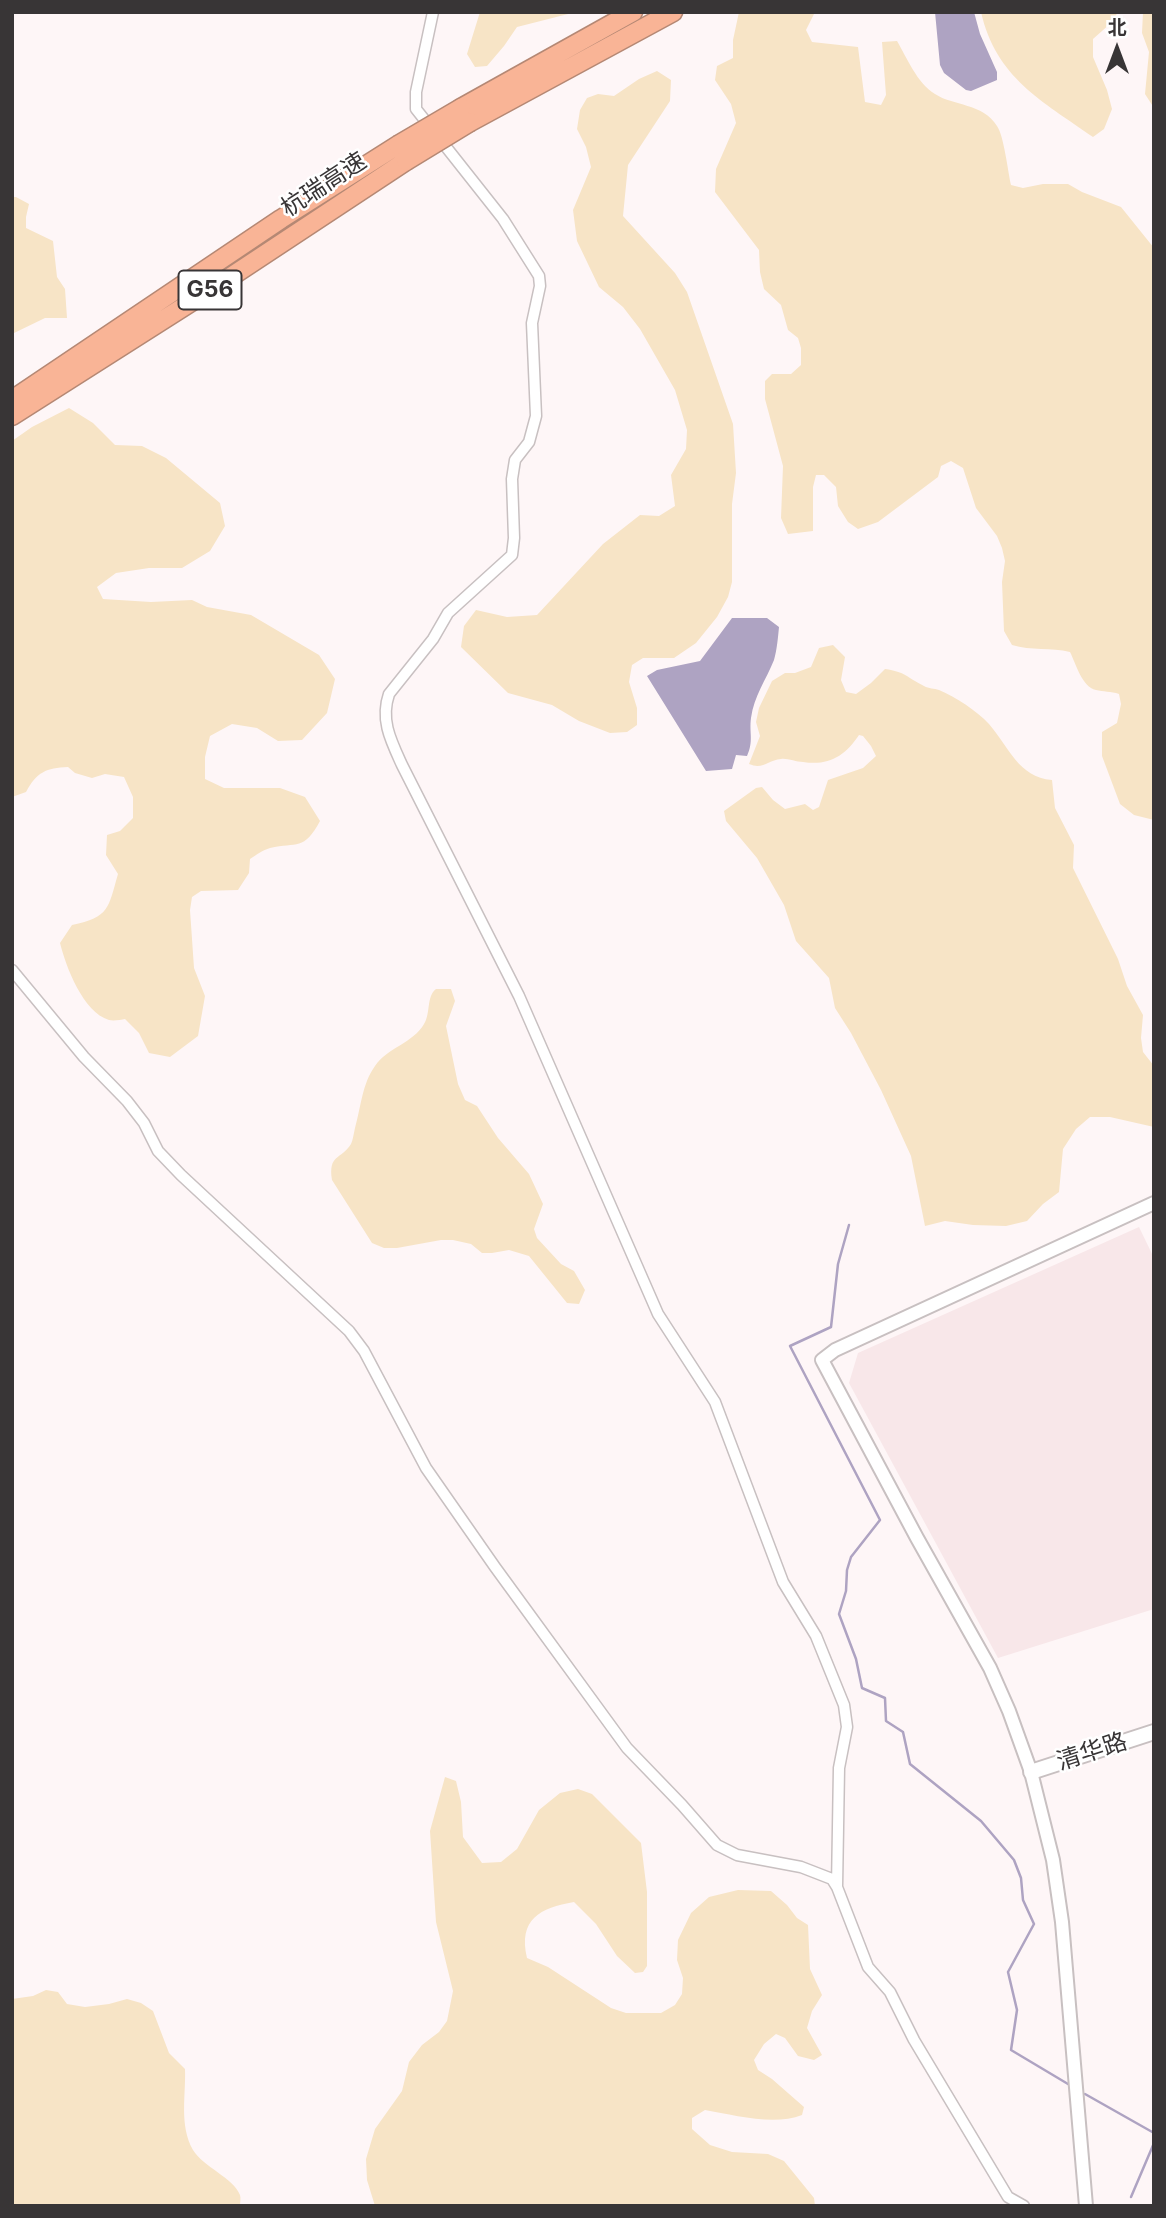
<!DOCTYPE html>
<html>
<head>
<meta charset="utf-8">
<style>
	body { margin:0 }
	#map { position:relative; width:1166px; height:2218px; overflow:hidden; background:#fef6f7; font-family:Inter,"Noto Sans SC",sans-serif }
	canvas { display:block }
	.frame { position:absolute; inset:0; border:14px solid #383536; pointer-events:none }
	.north { position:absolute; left:1082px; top:14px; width:70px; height:70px; -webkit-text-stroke:5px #fff; paint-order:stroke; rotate:0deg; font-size:19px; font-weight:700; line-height:28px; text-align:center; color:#383536 }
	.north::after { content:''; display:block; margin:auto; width:24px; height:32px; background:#383536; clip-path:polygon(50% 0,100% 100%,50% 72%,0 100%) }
</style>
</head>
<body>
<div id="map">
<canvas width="1166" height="2218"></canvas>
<div class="frame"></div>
<div class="north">北</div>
</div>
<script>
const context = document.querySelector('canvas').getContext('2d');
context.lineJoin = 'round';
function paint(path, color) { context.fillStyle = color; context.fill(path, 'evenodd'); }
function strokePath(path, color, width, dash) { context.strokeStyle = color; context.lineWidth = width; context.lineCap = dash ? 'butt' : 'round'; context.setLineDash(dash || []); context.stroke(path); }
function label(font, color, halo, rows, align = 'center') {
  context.font = font + ' Inter,"Noto Sans SC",sans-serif'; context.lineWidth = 5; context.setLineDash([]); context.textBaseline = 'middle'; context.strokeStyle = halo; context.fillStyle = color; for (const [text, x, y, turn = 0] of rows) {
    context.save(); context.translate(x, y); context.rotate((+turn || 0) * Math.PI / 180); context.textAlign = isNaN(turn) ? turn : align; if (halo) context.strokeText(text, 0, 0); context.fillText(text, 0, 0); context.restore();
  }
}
paint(new Path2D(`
	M1139,1227l15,31v351l-156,49 -149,-275 9,-30z`), '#f8e7e9');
paint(new Path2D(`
	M480,12h96l-59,15 -13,19 -17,20 -12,1 -8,-13z
	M739,12h76l-9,18 6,12 46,5 7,55 16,3 5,-10 -4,-53 15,-1c10,17 20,42 38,53 18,12 48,9 62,32 7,10 11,46 14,59l12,3 20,-4h25l14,8 39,15 33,41v572l-20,-5 -14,-11 -18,-48v-24l15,-9 4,-19 -2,-10c-8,-3 -16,-2 -23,-4 -14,-3 -20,-26 -26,-38 -19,-5 -39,-1 -58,-7l-8,-14 -2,-49 3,-21 -3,-13 -5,-12 -21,-28 -13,-40 -12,-7 -10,5 -3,11 -60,45 -20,7 -10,-7 -10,-16 -2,-19 -12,-12h-8l-3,12v44l-25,3 -7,-16 2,-52 -18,-67v-18l7,-7h19l10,-9v-17l-3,-10 -10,-8 -7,-25 -17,-16 -4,-17 -1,-22 -44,-58 1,-23 20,-46 -5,-19 -16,-24 2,-14 16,-8v-18z
	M981,12h137l-7,11 -18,16v18l14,33 5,19 -8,20 -11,8c-51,-36 -97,-59 -112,-125z
	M1143,12h11v96l-9,-14 4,-42 -7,-19z
	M657,71l14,9 -1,21 -42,64 -5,51 52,57 12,19 46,132 3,49 -4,31v78l-4,15 -11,20 -21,26 -22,15h-31l-11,7 -3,17 8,26v17l-10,7 -17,1 -31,-12 -27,-16 -44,-12 -47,-46 3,-21 12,-16 31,7 30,-2 66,-71 37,-29 19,1 16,-10 -4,-31 15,-26 1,-19 -12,-40 -35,-61 -17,-22 -24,-20 -22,-46 -4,-31 18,-43 -5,-20 -9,-18 3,-19 7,-12 11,-4 16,2 25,-17z
	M12,197h4l13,7 -3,13v11l27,13 4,36 8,12 2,29h-22l-33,16z
	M69,408l24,15 22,22 27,1 24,12 54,45 5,23 -15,25 -28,17h-33l-33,5 -19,14 6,12 48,3 41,-2 15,7 44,8 68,40 16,24 -8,34 -25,27 -24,1 -21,-13 -25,-4 -22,12 -5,21v22l19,9h56l25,9 15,24c-16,30 -23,21 -50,27 -7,2 -14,7 -20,11l-1,14 -11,17 -37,1 -9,6 -2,13 4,58 11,28 -7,40 -28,21 -21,-4 -10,-20 -14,-14c-4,1 -12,2 -16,1 -26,-8 -43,-53 -49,-77l12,-18c38,-8 36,-17 46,-51l-12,-19 1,-20 13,-4 13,-13v-21l-9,-20 -19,-3 -13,4 -17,-5 -7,-6c-22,1 -31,5 -42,25l-14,5v-356l20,-14z
	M833,645l12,12 -4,23 5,12 10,2 15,-11 14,-14c21,3 21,8 39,17 5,3 10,2 15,4 17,7 38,21 50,34 20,23 29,53 63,56l3,28 19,37 -1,23 45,91 9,27 16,29 -2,23 2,14 11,14v61l-44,-10h-20l-14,12 -13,20 -4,43 -16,12 -16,17 -21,5 -33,-1 -28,-4 -20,5 -14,-70 -30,-66 -30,-57 -16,-25 -6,-30 -33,-37 -12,-36 -27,-47 -31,-37 -2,-10 32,-23 6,-1 11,13 12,9 20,-5 8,6 6,-3 9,-27 35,-12 13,-12 -5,-10 -8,-10 -4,-1c-14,21 -30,31 -56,27 -7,0 -16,-4 -22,-3 -13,1 -18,11 -32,5l11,-28 -4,-14 3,-14 13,-27 13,-8h10l16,-6 8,-19z
	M436,989h15l4,12 -9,25 12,58 7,16 12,6 21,32 31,36 14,30 -9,25 3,9 24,26 13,7 11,19 -6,14 -12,-1 -38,-47 -20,-6 -17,3h-10l-11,-9 -18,-4h-12l-44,8h-13l-12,-5 -40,-63c-4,-26 9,-20 19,-36 2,-4 3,-12 4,-16 6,-21 7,-44 20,-62 12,-18 38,-23 49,-42 7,-11 2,-27 12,-35z
	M445,1777l11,4 5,21 2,35 19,26 19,-1 16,-13 22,-39 21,-17 18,-4 14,5 49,49 6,49v74l-4,6 -8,1 -18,-17 -21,-32 -22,-22c-34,6 -56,17 -47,56l21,9 63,41 15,5h35l14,-8 7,-11 1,-16 -6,-18 1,-20 13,-27 18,-16 29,-7 33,1 16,14 10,13 11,7 2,44 12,26 -10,16 -5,17 15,27 -8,5 -16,-4 -13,-18 -9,-4 -12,10 -10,16 4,10 14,9 32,28 -2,8c-28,11 -68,0 -97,-5l-13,8v11l18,16 22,7 36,2 16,7 30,37 1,8h-440l-8,-26 -1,-21 9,-30 27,-38 7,-29 13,-17 17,-13 8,-11 6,-30 -17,-69 -6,-91z
	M46,1990l12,2 9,12 18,3 24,-3 18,-5 14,4 12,8 16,42 16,16c1,27 -6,56 8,81 10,17 41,28 47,45 1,3 0,7 0,11h-228v-207l21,-3z`), '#f7e4c6');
paint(new Path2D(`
	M935,12h39l6,22 17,38v8l-26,11 -5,-1 -22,-17 -4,-8z
	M732,618h35l12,9c-1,10 -2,23 -5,33 -8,20 -20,36 -23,58 -2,15 3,23 -4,38l-11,-1 -4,14 -26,2 -59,-95 10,-6 43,-9z`), '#aea3c2');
strokePath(new Path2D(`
	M849,1225l-11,39 -7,63 -41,19 90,174 -29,37 -4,13 -1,21 -7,23 17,45 6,29 23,10 1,23 17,11 7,32 71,57 33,39 7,18 2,22 11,24 -26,48 9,38 -6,40 57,34
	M1085,2094l69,39
	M1131,2197l23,-54`), '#aea3c2', 2.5);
const minor = new Path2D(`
	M433,12l-17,80v17l87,110 36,57 1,10 -8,37 4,93 -7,26 -14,18 -3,19 2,59 -2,17 -64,58 -15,26 -44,55c-9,26 2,47 13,71l117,231 139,318 57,88 68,180 33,54 28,69 3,22 -8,41 -2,119
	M12,970l72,87 43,44 17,22 14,28 23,24 168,156 15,20 62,117 69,99 132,181 55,57 35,40 20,10 64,12 31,12 5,8 31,80 22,25 24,48 94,157 16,9`);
const tertiary = new Path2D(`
	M1086,2206l-24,-284 -9,-62 -22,-88 -22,-61 -19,-43 -73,-130 -95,-178 13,-10 319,-147`);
const secondary = new Path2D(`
	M1031,1772l123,-40`);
const motorway = new Path2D(`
	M461,108l172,-96
	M470,122l203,-110
	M12,400l269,-181 117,-74
	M12,416l217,-138 177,-117`);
strokePath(minor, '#c8c0c1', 13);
strokePath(tertiary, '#c8c0c1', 16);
strokePath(secondary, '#c8c0c1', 18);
strokePath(motorway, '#b58874', 21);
strokePath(minor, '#fff', 10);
strokePath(tertiary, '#fff', 12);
strokePath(secondary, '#fff', 14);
strokePath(motorway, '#f9b496', 18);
const motorwayBridge = new Path2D(`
	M398,145l63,-37
	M406,161l64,-39`);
strokePath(motorwayBridge, '#b58874', 21, []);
strokePath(motorwayBridge, '#f9b496', 18);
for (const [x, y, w] of [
	[210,290,63]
]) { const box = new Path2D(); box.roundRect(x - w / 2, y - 19.5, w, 39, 5); context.fillStyle = '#fff'; context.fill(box); strokePath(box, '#383536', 2); }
label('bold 23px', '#383536', null, [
	["G56",210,290]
]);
label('24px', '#383536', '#fff', [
	["杭瑞高速",324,185,-33],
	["清华路",1092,1752,-18]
]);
</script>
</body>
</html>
